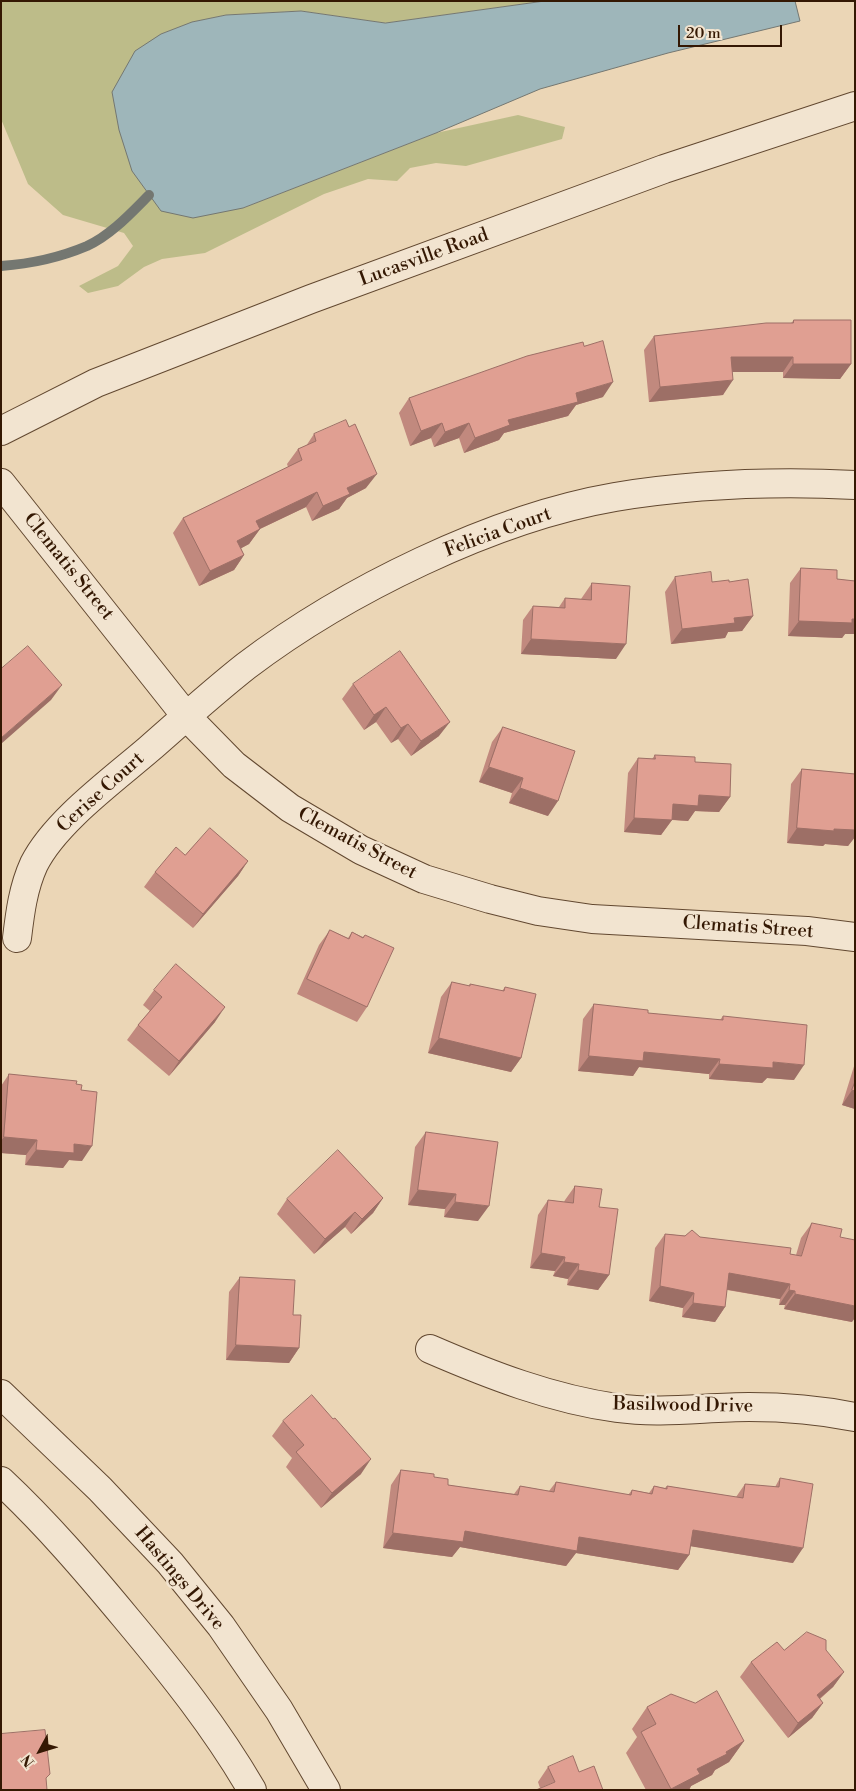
<!DOCTYPE html>
<html>
<head>
<meta charset="utf-8">
<style>
	body { margin:0 }
	#map { position:relative; width:856px; height:1791px; overflow:hidden; background:#ebd6b6; font-family:"Libre Bodoni",serif }
	canvas { display:block }
	.frame { position:absolute; inset:0; border:2px solid #341803; pointer-events:none }
	.north { position:absolute; left:15px; top:1726px; width:50px; height:50px; -webkit-text-stroke:4px #f2e4d0; paint-order:stroke; rotate:231deg; font-size:14px; font-weight:700; line-height:20px; text-align:center; color:#341803 }
	.north::after { content:''; display:block; margin:auto; width:18px; height:22px; background:#341803; clip-path:polygon(50% 0,100% 100%,50% 72%,0 100%) }
	.scale { position:absolute; left:678px; top:25px; width:104px; height:22px; box-sizing:border-box; border:2px solid #341803; border-top:0; padding-left:6px; font-size:15px; line-height:18px; white-space:nowrap; color:#341803; -webkit-text-stroke:4px #f2e4d0; paint-order:stroke }
</style>
</head>
<body>
<div id="map">
<canvas width="856" height="1791"></canvas>
<div class="frame"></div>
<div class="north">N</div>
<div class="scale">20 m</div>
</div>
<script>
const context = document.querySelector('canvas').getContext('2d');
context.lineJoin = 'round';
function paint(path, color) { context.fillStyle = color; context.fill(path, 'evenodd'); }
function strokePath(path, color, width, dash) { context.strokeStyle = color; context.lineWidth = width; context.lineCap = dash ? 'butt' : 'round'; context.setLineDash(dash || []); context.stroke(path); }
function label(font, color, halo, rows, align = 'center') {
  context.font = font + ' "Libre Bodoni",serif'; context.lineWidth = 5; context.setLineDash([]); context.textBaseline = 'middle'; context.strokeStyle = halo; context.fillStyle = color; for (const [text, x, y, turn = 0] of rows) {
    context.save(); context.translate(x, y); context.rotate((+turn || 0) * Math.PI / 180); context.textAlign = isNaN(turn) ? turn : align; if (halo) context.strokeText(text, 0, 0); context.fillText(text, 0, 0); context.restore();
  }
}
paint(new Path2D(`
	M1,1h544l-160,22 -84,-12 -75,4 -33,7 -32,12 82,174 193,-75 82,-18 47,12 -3,12 -96,27 -30,-3 -26,5 -13,13 -29,-2 -44,15 -119,59 -43,6 -18,8 -26,19 -30,7 -9,-7 39,-20 15,-20 -9,-13 -61,-18 -35,-31 -27,-65z`), '#bdbc89');
const water = new Path2D(`
	M545,1h250l5,20 -132,32 -128,36 -104,44 -193,75 -50,10 -32,-7 -29,-40 -13,-41 -7,-38 23,-41 26,-17 31,-12 34,-7 75,-4 84,12z`);
paint(water, '#9eb6ba');
strokePath(water, '#747771', 1);
strokePath(new Path2D(`
	M1,266c28,-2 60,-9 86,-20 24,-11 44,-33 62,-51`), '#747771', 10);
const minor = new Path2D(`
	M1,431l95,-48 215,-84 353,-130 191,-63
	M1,483l185,233 48,49 56,43 71,42 63,29 66,20 48,12 54,8 215,12 48,6
	M17,938c3,-25 6,-50 17,-74 21,-42 79,-84 115,-115 32,-28 64,-57 97,-83 99,-75 247,-148 369,-169 80,-13 160,-16 240,-12
	M430,1349c60,26 122,50 187,59 44,6 89,-1 132,-1 36,0 71,3 106,10
	M1,1394l99,95 70,74 51,63 58,84 47,80
	M1,1481c45,42 86,90 125,137 46,55 90,110 126,172`);
strokePath(minor, '#624830', 30);
strokePath(minor, '#f2e4d0', 28);
paint(new Path2D(`
	M794,320l57,44 -11,15 -57,-1v-6h-51l-9,23 -74,7 -5,-52 10,-14 137,-13z
	M584,346l19,51 -27,8 -8,11 -64,17 -5,7 -35,13 -5,-15 -25,9 -3,-9 -21,8 -11,-33 10,-15z
	M314,434l52,54 -19,10 -8,11 -27,12 -6,-14 -46,22 -11,15 -8,4 3,7 -10,15 -35,16 -26,-53 10,-15 105,-51 -1,-3 11,-15 8,-3z
	M801,568l36,11 18,2v53h-10l-3,4 -54,-2 2,-53z
	M675,577l37,5h17l24,34 -11,15 -14,1 -3,6 -54,6 -6,-52z
	M592,583l24,76 -95,-5 2,-34 10,-14 26,1 6,-9 16,1z
	M353,684l86,52 -28,20 -13,-17 -7,4 -15,-21 -12,8 -22,-31z
	M503,727l45,89 -39,-13 3,-10 -33,-11 13,-40z
	M655,755l40,7 35,35 -11,15 -24,-1 -7,10 -16,-1 -11,15 -37,-3 4,-59 10,-15 14,1z
	M802,769l53,5v63l-7,9 -23,-2 -2,2 -36,-3 4,-59z
	M185,855l63,6 -10,15 -45,52 -49,-41 11,-15z
	M330,930l18,8 4,-6 11,5 2,-2 2,72 -10,15 -60,-28 22,-49z
	M452,982l17,4 1,-2 32,7 3,-4 16,71 -10,14 -83,-19 13,-56z
	M154,990l61,32 -46,54 -42,-36 11,-15 12,-14 -7,-6z
	M594,1004l54,9 72,7 3,-4 71,64 -27,-2 -5,5 -53,-4v-5l-70,-7 -6,9 -55,-5 5,-52z
	M855,1063v46l-13,-4z
	M9,1074l67,10 5,6 1,71 -13,-1 -6,8 -38,-3 1,-10 -25,-2v-67z
	M426,1132l52,89 -34,-4 1,-8 -37,-4 7,-58z
	M575,1186l24,21 10,68 -11,15 -31,-5 1,-6 -15,-3 2,-5 -25,-3 8,-53 10,-15 16,2 1,-2z
	M383,1198l-10,15 -22,21 -6,-7 -31,27 -37,-40 10,-15z
	M812,1223l28,14 12,85 -68,-13 1,-4h-6l1,-6 -53,-9 -2,17 -10,15 -33,-5 1,-9 -34,-7 6,-53 10,-14 35,3 96,18 5,-17z
	M240,1277l53,38 6,33 -10,15 -63,-3 3,-68z
	M333,1419l28,55 -40,34 -35,-41 6,-9 -20,-22 11,-15z
	M401,1470l33,7 14,8 66,9 6,-8 29,5 7,-9 72,13 4,-5 17,3 5,-7 11,2 2,-2 69,11 9,-13 30,3 5,-9 13,85 -102,-17 -2,9 -11,15 -102,-17 -10,13 -106,-19 -8,10 -69,-9 8,-63z
	M784,1650l60,22 -11,15 -13,12 3,4 -11,15 -24,20 -48,-61 11,-15z
	M647,1707l97,34 -15,21 -14,8 -3,5 -21,11 -2,4h-43l-20,-37 11,-16 -5,-8z
	M548,1767l31,5 -39,16 -2,-6z`), '#c1897e');
paint(new Path2D(`
	M731,357h62l-10,15h-63z
	M793,364h58l-11,15 -57,-1z
	M733,380l-10,15 -74,7 11,-15z
	M613,382l-10,15 -27,8 -8,11 -64,17 -5,7 -35,13 11,-15 33,-18 68,-27z
	M442,423l-11,15 -21,8 11,-15z
	M469,423l-10,15 -25,9 11,-15z
	M377,474l-11,14 -19,10 -8,11 -27,12 11,-15 24,-18z
	M317,492l-11,15 -61,29 11,-15z
	M260,529l-11,15 -22,12 10,-15z
	M244,555l-10,15 -35,16 11,-15z
	M753,616l-11,15 -14,1 -3,6 -54,6 11,-15 52,-11z
	M855,619v15h-10l-3,4 -54,-2 11,-15z
	M531,639l95,5 -10,15 -95,-5z
	M62,685l-11,15 -50,44v-6z
	M386,707l-10,15 -12,8 10,-15z
	M450,722l-11,14 -28,20 10,-15z
	M408,724l-10,15 -7,4 10,-15z
	M489,767l34,11 -11,15 -33,-11z
	M520,788l38,13 -10,15 -39,-13z
	M699,795l31,2 -11,15 -24,-1 -7,10 -25,-2 10,-15z
	M634,818l38,2 -11,15 -37,-3z
	M797,828l37,1 21,1v7l-7,9 -23,-2 -2,2 -36,-3z
	M248,861l-10,15 -45,52 10,-14z
	M225,1007l-10,15 -46,54 10,-15z
	M439,1038l82,20 -10,14 -83,-19z
	M644,1052l76,7 -11,15 -70,-7 -6,9 -55,-5 11,-15z
	M773,1062l31,3 -10,15 -27,-2 -5,5 -53,-4 10,-15z
	M852,1090l3,1v18l-13,-4z
	M4,1137l33,3 -11,15 -25,-2v-12z
	M74,1144l18,2 -10,15 -13,-1 -6,8 -38,-3 11,-15z
	M418,1190l38,4 -11,15 -37,-4z
	M383,1198l-10,15 -22,21 11,-15z
	M455,1202l34,4 -11,15 -34,-4z
	M355,1212l-10,15 -31,27 11,-15z
	M541,1253l24,4 -10,14 -25,-3z
	M564,1262l15,2 -11,15 -15,-3z
	M578,1270l31,5 -11,15 -31,-5z
	M729,1273l61,11 -10,15 -62,-11z
	M660,1286l34,7 -11,15 -34,-7z
	M789,1290l6,1 -10,14h-6z
	M795,1294l60,12v12l-3,4 -68,-13z
	M693,1303l32,4 -10,15 -33,-5z
	M236,1345l63,3 -10,15 -63,-3z
	M371,1459l-10,15 -40,34 11,-15z
	M693,1530l110,18 -10,15 -110,-18z
	M465,1531l114,6 110,18 -11,15 -102,-17 -10,13 -106,-19 -8,10 -69,-9 10,-15z
	M844,1672l-11,15 -27,23 11,-15z
	M823,1703l-11,15 -24,20 10,-15z
	M744,1741l-15,21 -14,8 -3,5 -21,11 -2,4h-18l26,-21 29,-17z`), '#9d6f66');
const building = new Path2D(`
	M794,320h57v44h-58v-7h-62l2,23 -73,7 -6,-51 112,-13h27z
	M603,341l10,41 -37,11 2,9 -70,18 2,5 -35,13 -6,-15 -24,9 -3,-9 -21,8 -12,-33 118,-42 56,-14 1,4z
	M346,420l3,7 6,-3 22,50 -30,14 3,6 -27,12 -6,-14 -61,29 4,8 -23,12 7,14 -34,16 -27,-53 119,-58 -4,-11 18,-8 -2,-7z
	M801,568l36,2v9l18,2v38h-3v4l-53,-2z
	M711,572l1,10 17,-2v2l19,-3 5,37 -19,2 1,5 -53,6 -7,-52z
	M592,583l38,3 -4,58 -95,-5 2,-33 32,2v-10l26,2z
	M28,646l34,39 -61,53v-69z
	M400,651l50,71 -29,19 -13,-17 -7,4 -15,-21 -12,8 -21,-31z
	M503,727l72,24 -17,50 -38,-13 3,-10 -34,-11z
	M655,755l40,2v5l36,2 -1,33 -31,-2 -1,11 -25,-2 -1,16 -38,-2 4,-60 17,1z
	M802,769l53,5v56l-21,-1v2l-37,-3z
	M210,828l38,33 -45,53 -48,-42 21,-25 9,8z
	M330,930l19,9 3,-7 11,6 2,-3 29,13 -27,59 -60,-28z
	M176,964l49,43 -46,54 -41,-36 24,-28 -8,-7z
	M452,982l18,4v-2l34,7 1,-4 31,7 -15,64 -82,-20z
	M594,1004l54,6v3l75,7v-4l84,9 -3,40 -31,-3v6l-54,-4 1,-5 -76,-7 -1,9 -54,-5z
	M9,1074l68,7 -1,3 6,1 -1,5 16,2 -5,54 -18,-2v9l-38,-3 1,-10 -33,-3z
	M855,1082v9l-3,-1z
	M426,1132l72,10 -9,64 -34,-4 1,-8 -38,-4z
	M338,1150l45,48 -21,21 -7,-7 -30,27 -38,-40z
	M575,1186l27,3 -3,18 19,2 -9,66 -31,-5 1,-6 -15,-2 1,-5 -24,-4 7,-53 25,3z
	M812,1223l30,6 -2,8 15,3v66l-60,-12v-3l-6,-1 1,-6 -61,-11 -4,34 -32,-4 1,-10 -34,-7 5,-52 20,2 7,-6 8,7 91,11 -1,6 11,2z
	M240,1277l55,3 -2,35h8l-2,33 -63,-3z
	M312,1395l21,24 2,-1 36,41 -39,34 -36,-41 8,-7 -21,-24z
	M401,1470l33,4v3l14,2v6l70,10 2,-9 34,6 2,-10 75,13 1,-5 20,4 2,-8 13,3v-3l76,12 2,-14 34,3 1,-9 33,6 -10,64 -110,-18 -4,25 -110,-18 -2,14 -112,-20 -2,11 -70,-9z
	M807,1632l19,8v10l18,22 -27,23 6,8 -25,20 -47,-61 26,-20 7,8z
	M717,1691l27,50 -18,11 1,2 -30,15 3,5 -29,15 -30,-57 15,-8 -9,-17 24,-13 24,9z
	M45,1730l5,44 -4,4 1,12h-46v-56z
	M573,1756l6,16 15,-6 9,24h-67l19,-8 -7,-15z`);
paint(building, '#e09f92');
strokePath(building, '#9d6f66', 1);
label('19px', '#341803', '#f2e4d0', [
	["Lucasville Road",424,258,-20],
	["Felicia Court",498,533,-20],
	["Clematis Street",68,567,51],
	["Cerise Court",101,793,-42],
	["Clematis Street",357,844,28],
	["Clematis Street",748,928,4],
	["Basilwood Drive",683,1406,1],
	["Hastings Drive",179,1579,50]
]);
</script>
</body>
</html>
